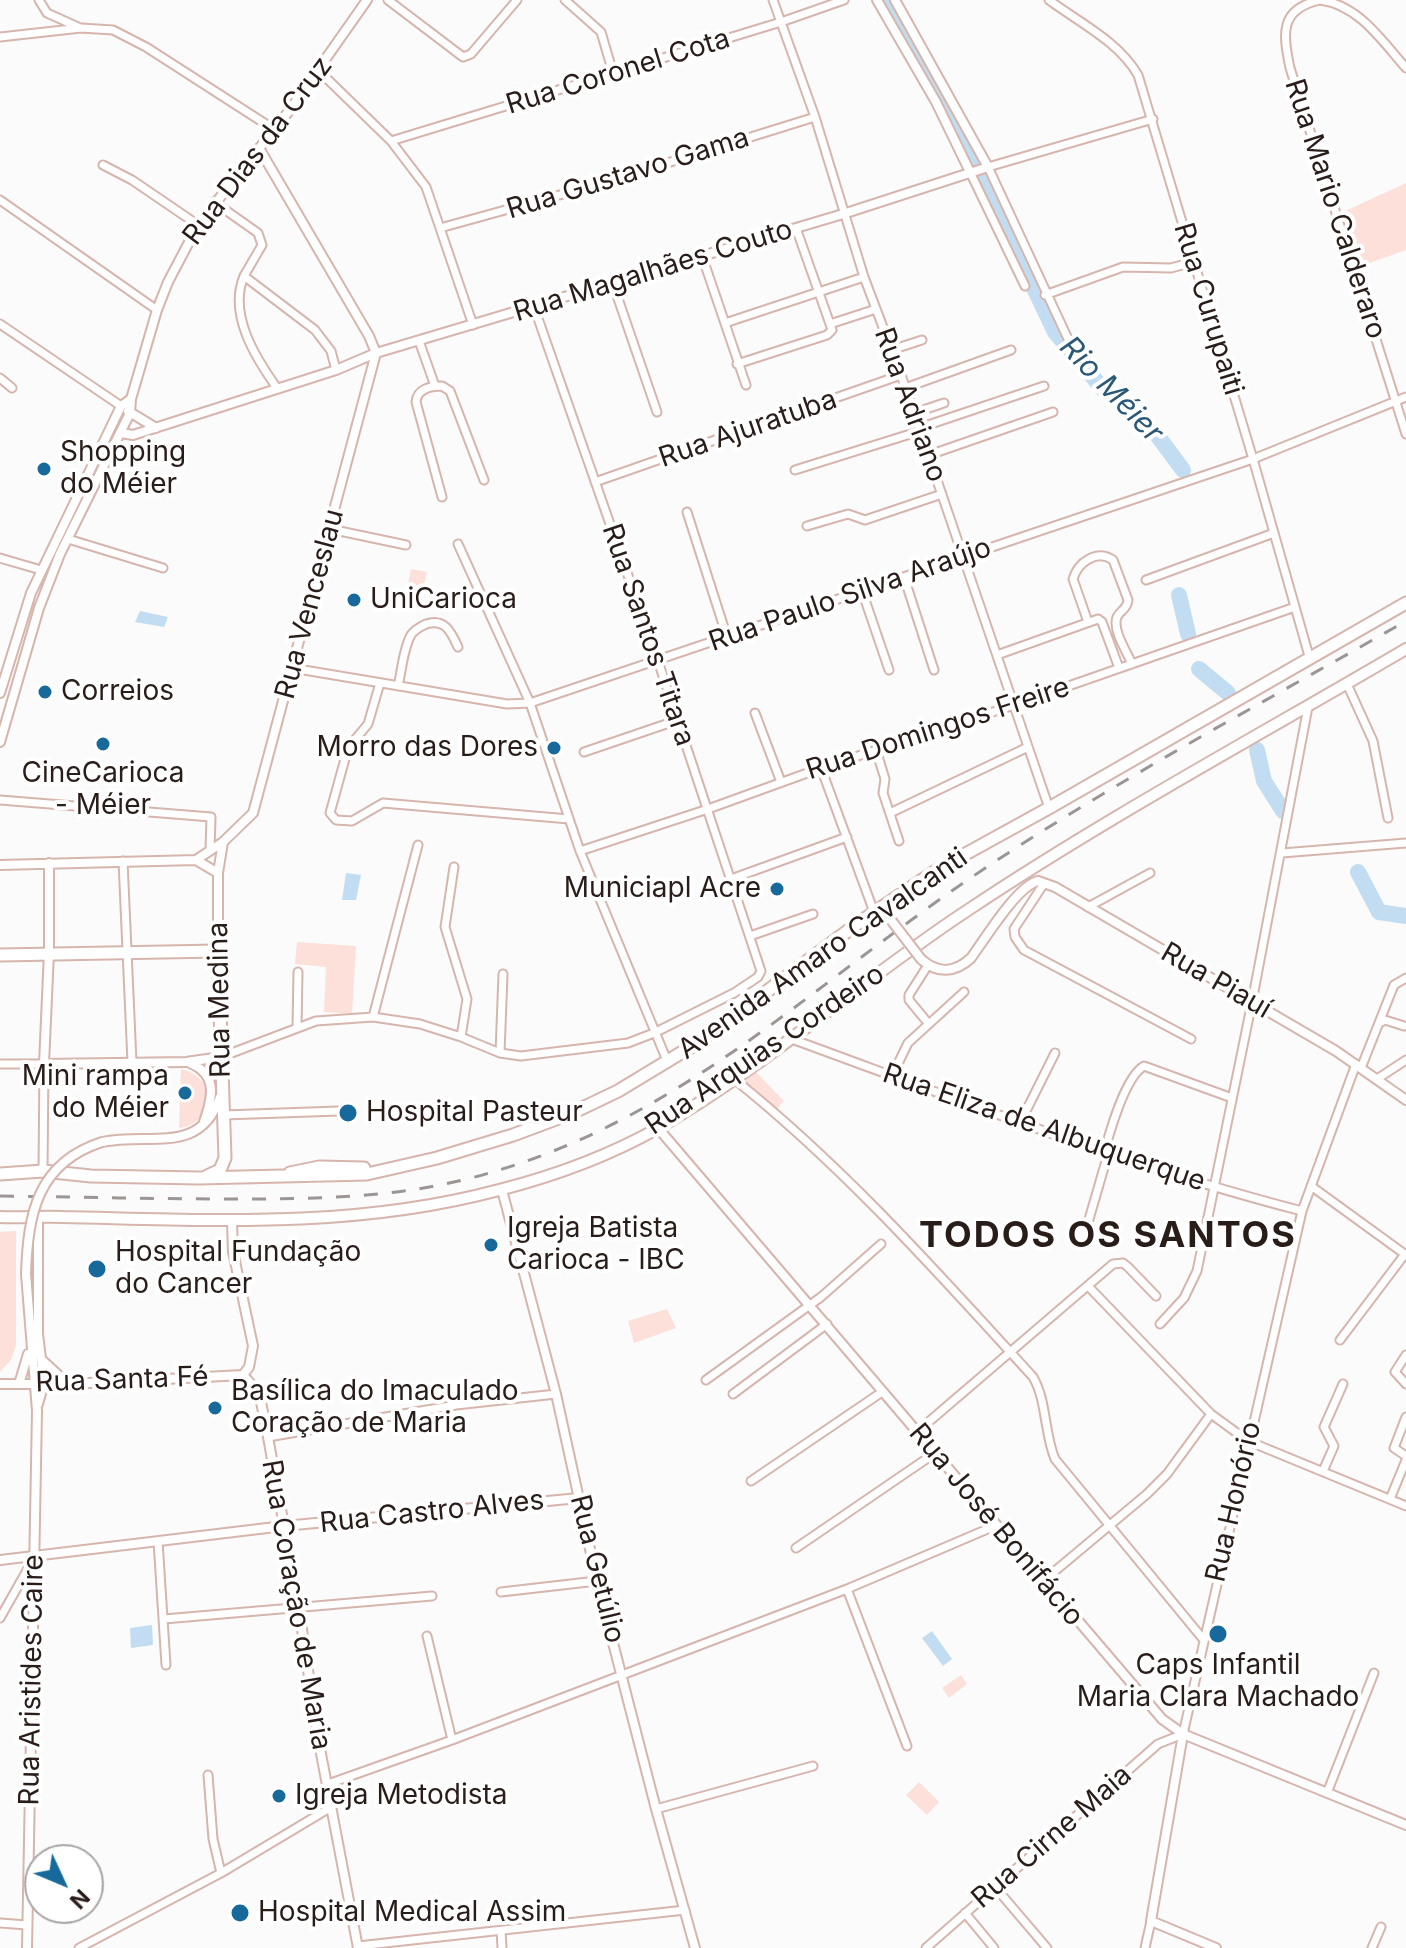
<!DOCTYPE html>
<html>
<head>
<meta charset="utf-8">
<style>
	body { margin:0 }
	#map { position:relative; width:1406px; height:1948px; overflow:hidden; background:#fbfbfb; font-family:Inter,sans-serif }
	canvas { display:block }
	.north { position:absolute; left:24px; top:1844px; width:80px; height:80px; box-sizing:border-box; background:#fff; border:2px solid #a9a5a3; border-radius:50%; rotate:134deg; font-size:22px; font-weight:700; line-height:32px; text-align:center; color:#291d1a }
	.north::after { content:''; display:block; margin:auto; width:28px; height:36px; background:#16699a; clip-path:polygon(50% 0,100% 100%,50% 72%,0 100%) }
</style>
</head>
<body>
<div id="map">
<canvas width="1406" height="1948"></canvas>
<div class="north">N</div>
</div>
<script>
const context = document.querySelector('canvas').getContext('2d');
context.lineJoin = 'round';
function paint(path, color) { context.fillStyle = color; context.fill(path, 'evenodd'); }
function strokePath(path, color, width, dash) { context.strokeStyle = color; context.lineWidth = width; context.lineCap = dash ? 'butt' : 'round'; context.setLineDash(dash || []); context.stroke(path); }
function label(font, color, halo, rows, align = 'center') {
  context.font = font + ' Inter,sans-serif'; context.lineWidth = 8; context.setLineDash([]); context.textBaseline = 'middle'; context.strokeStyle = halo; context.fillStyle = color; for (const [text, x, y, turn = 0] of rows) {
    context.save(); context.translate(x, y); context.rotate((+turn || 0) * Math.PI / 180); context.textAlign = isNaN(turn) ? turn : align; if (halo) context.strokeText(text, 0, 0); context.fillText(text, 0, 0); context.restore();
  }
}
paint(new Path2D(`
	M1406,183v67l-45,16 -18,-54z
	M411,569l16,3 -6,25 -15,-3z
	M297,942l59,4 -4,68 -28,-2 2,-45 -31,-3z
	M752,1068l32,33 -9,10 -37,-33z
	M181,1069c41,10 31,56 -2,59z
	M16,1231v114l-5,15 -11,12v-140z
	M667,1309l9,19 -42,15 -6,-22z
	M961,1675l6,9 -18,14 -7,-10z
	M919,1782l20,20 -12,13 -21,-20z`), '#fce0d9');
paint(new Path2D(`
	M140,611l28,6 -4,10 -29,-5z
	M346,873l15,2 -5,25h-14z
	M152,1625l1,20 -22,3 -1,-20z
	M932,1631l20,28 -9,7 -21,-28z`), '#c2ddf2');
strokePath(new Path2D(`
	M886,0l42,73 46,89
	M982,178l73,154 48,57 37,28 17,18 26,35
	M1179,595l9,39
	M1199,669l29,24
	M1257,750l7,31 19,30
	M1358,872l21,40 27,4`), '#c2ddf2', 16);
const minor = new Path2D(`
	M39,0l8,13 31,14
	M388,0l75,57 8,-3 46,-54
	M565,0l36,32 12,41
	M773,0l42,117 49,160 37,98 148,433
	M1049,0c31,23 69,41 89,75l115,384 56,197
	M1320,0c-41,9 -37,34 -30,68l116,366
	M1320,0c39,5 62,41 86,68
	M0,37l81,-9 32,2 33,17 129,83
	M319,71l72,70 35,46 47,138
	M391,141l390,-119 63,-22
	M103,165l29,15 66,45
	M970,172l55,114
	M0,200l157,110
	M214,202l44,31 4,12 -18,31 71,54 16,21 5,19
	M440,228l163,-45 212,-66
	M796,228l34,96
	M702,256l44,129
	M244,276c-16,38 11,81 33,112
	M613,284l44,128
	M1045,295l78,-28 48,1 22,-6
	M725,323l139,-46
	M0,324l121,82
	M419,341l16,45
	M1069,341l-81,-174 165,-48
	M891,350l31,-10
	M737,364l90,-29 5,-5 -2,-6 46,-15
	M0,378l12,10
	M905,388l106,-38
	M914,413l30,-10
	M919,428l125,-42
	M929,455l124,-43
	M795,470l125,-39
	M595,482l306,-107
	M442,497l-26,-95c1,-13 14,-16 26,-16l8,5 34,89
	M687,512l40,125
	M807,526l41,-12 17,6 77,-26
	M330,529l76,16
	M68,539l95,29
	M458,544l72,159 50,148 88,212
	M0,558l41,12
	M904,577l30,93
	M1146,580l128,-47
	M862,591l27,79
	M1088,622l-15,-43c5,-17 24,-30 40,-19l15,40c-1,10 -7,9 -11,17 -5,13 10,35 15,47
	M997,655l101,-36 4,3 17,46
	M292,668l215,36 23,-1 723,-244 153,-62
	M380,683l-12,41 -20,24 -18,65 6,7 16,1 31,-18 186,16
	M1347,684l26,57 15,77
	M398,686c4,-16 5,-37 13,-51 4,-6 9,-8 15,-11 19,-6 25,8 32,23
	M755,713l26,69
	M876,750l9,29 -2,14 16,48
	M584,752l94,-32
	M821,768l53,144
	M0,800l211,17 -1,33
	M890,813l138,-66
	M580,851l128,-42 113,-41 193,-63 281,-98
	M1282,853l124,-10
	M123,861l9,201
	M454,867l-9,60 22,72 -6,38
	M731,879l116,-42
	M1043,885l-29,44 1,8 9,13 167,89
	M1088,907l62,-34
	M750,936l63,-22
	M373,1017l45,-172
	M928,1023l-19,-23v-5l19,-30
	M1379,1023l6,-3 19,6
	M297,1027l1,-55
	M789,1038c170,62 338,128 513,173
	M500,1053l3,-79
	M221,1057l95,-36 57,-4 47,7 41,13 39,16 21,3 107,-13 26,-10 80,-40 24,-16 3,-6 -103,-310 -124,-354
	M0,1064h44l-1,107
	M1361,1068l33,-83 12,-7
	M892,1076l16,-33 56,-51
	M734,1079c110,88 204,194 299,298 14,24 11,56 22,82l148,180
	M1377,1079l29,-19
	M224,1115l114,-4
	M1020,1123l35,-70
	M1104,1153c6,-22 21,-76 40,-87l88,32
	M1311,1186l95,69
	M1087,1226l21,-72
	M1088,1286l123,128 37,27 158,65
	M1160,1324l24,-26 13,-27 55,-269 56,-295
	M1340,1340l65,-86
	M1406,1355l-11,17 11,12
	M706,1380l115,-83 60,-53
	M733,1394l94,-70
	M1406,1417l-12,31 12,8
	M918,1431l195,-167 10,-1 5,4 28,29
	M268,1437l188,-32 100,-11
	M1323,1471l11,-25 -10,-19 19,-43
	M751,1481l131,-89
	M1390,1499l16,-39
	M158,1541l8,124
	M796,1548l139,-95
	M1043,1581l104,-87 20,-20 44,-60
	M847,1589l60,157
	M501,1592l96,-11
	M0,1618l34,-60
	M164,1619l268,-23
	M427,1636l25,104
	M208,1775l5,64 8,34
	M328,1784l124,-44 395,-151 150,-64
	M1327,1793l47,-120
	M656,1809l157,-43
	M995,1887l52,61
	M965,1913l29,35
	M0,1923l27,2
	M501,1931l1,17
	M358,1946l327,-36
	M79,1948l142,-75 112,-67
	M926,1948l232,-204 25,-10 119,-523 54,-147
	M1145,1948l6,-27
	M1372,1948l9,-21`);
const tertiary = new Path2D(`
	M877,0l59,102 34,70
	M128,411l28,17
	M121,433l12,2 203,-65 40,-17 467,-139 145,-47 -93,-167
	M0,693l31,-100 90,-187 10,-7
	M0,742l39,-134 21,-54 70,-141 1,-14 26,-89 11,-28 30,-57 91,-114 78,-111
	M196,860l22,13
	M49,863v89l-5,112 142,-2 35,-5
	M0,865l196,-5 27,-18 30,-29 123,-460 -7,-17 -110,-188
	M1038,881l17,6 281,164 70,49
	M218,951v-78l5,-31
	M921,959c16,15 34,14 50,-1 14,-19 46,-72 67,-77
	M190,1063c29,12 22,36 14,59
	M658,1128l504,591 21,15 223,91
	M102,1142c48,-10 98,14 118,-45
	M502,1190l54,204 41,187 59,228 39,139
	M38,1218v116l6,49 -6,21
	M232,1222l1,30 20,94 -4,21 -6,8
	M26,1274l11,137 -10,537
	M43,1361l25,23
	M243,1375l8,9 10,18 7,35 31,172 19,129 40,210
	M0,1384h69l174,-9
	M19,1384l9,-30
	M0,1560l284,-34 295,-28
	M1183,1734l-32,187 65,27`);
const secondary = new Path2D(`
	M0,1217c21,1 42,-1 63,0 149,3 290,12 436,-27 55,-14 112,-35 161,-63 108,-63 203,-148 308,-217 141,-94 292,-175 438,-261`);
const primary = new Path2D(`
	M0,955l218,-4 7,207 -5,12 -13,6
	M290,1173l29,-6 45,1
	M0,1174l43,-3 48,5 108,2 168,-4 70,-16 76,-23 59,-22 46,-22 81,-49 158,-118 83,-56 109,-60 357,-205`);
strokePath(minor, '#d6b5ad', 11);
strokePath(tertiary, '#d6b5ad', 12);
strokePath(secondary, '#d6b5ad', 14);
strokePath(primary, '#d6b5ad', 15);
strokePath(minor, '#fff', 7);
strokePath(tertiary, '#fff', 8);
strokePath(secondary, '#fff', 10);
strokePath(primary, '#fff', 11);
strokePath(new Path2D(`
	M0,1196c79,1 157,3 236,3 77,0 152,-1 227,-19 208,-51 338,-187 509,-303 139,-94 289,-173 434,-256`), '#9b9594', 3, [14, 14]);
const tertiaryBridge = new Path2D(`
	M891,920l30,39
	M26,1274c2,-60 11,-111 76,-132`);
strokePath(tertiaryBridge, '#d6b5ad', 12, []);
strokePath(tertiaryBridge, '#fff', 8);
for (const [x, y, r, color] of [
	[44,469,8,"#16699a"],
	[354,600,8,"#16699a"],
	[45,692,8,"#16699a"],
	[103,744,8,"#16699a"],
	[554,748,8,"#16699a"],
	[777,889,8,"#16699a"],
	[185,1093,8,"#16699a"],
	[348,1113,10,"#16699a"],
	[491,1245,8,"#16699a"],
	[97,1269,10,"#16699a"],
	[215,1408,8,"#16699a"],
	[1218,1634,10,"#16699a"],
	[279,1796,8,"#16699a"],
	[240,1913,10,"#16699a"]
]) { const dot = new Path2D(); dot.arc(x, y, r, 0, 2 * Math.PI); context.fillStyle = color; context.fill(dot); strokePath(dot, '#fff', 3); }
label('28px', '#291d1a', '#fff', [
	["Rua Coronel Cota",618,72,-17],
	["Rua Dias da Cruz",258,151,-53],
	["Rua Gustavo Gama",628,174,-17],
	["Rua Mario Calderaro",1335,209,72],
	["Rua Magalhães Couto",653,271,-17],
	["Rua Curupaiti",1208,309,73],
	["Rua Adriano",910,405,70],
	["Rua Ajuratuba",748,429,-19],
	["Rua Paulo Silva Araújo",850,595,-19],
	["Rua Venceslau",310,604,-75],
	["Rua Santos Titara",648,635,71],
	["Rua Domingos Freire",938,729,-18],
	["Avenida Amaro Cavalcanti",823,954,-35],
	["Rua Piauí",1216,981,30],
	["Rua Medina",220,1000,-91],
	["Rua Arquias Cordeiro",765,1050,-34],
	["Rua Eliza de Albuquerque",1044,1128,19],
	["Rua Santa Fé",122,1380,-2],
	["Rua Honório",1234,1502,-77],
	["Rua Castro Alves",432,1512,-6],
	["Rua José Bonifácio",996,1525,50],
	["Rua Getúlio",597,1569,76],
	["Rua Coração de Maria",296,1605,80],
	["Rua Aristides Caire",32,1680,-89],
	["Rua Cirne Maia",1052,1837,-41]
]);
label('28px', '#291d1a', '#fff', [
	["Shopping",60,453],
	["do Méier",60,485],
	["UniCarioca",370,600],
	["Correios",61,692],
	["Morro das Dores",538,748,"right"],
	["CineCarioca",103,774,"center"],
	["- Méier",103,806,"center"],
	["Municiapl Acre",761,889,"right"],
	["Mini rampa",169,1077,"right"],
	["do Méier",169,1109,"right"],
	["Hospital Pasteur",366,1113],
	["Igreja Batista",507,1229],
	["Carioca - IBC",507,1261],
	["Hospital Fundação",115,1253],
	["do Cancer",115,1285],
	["Basílica do Imaculado",231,1392],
	["Coração de Maria",231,1424],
	["Caps Infantil",1218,1666,"center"],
	["Maria Clara Machado",1218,1698,"center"],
	["Igreja Metodista",295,1796],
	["Hospital Medical Assim",258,1913]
], 'left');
label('italic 30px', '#2c5877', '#fff', [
	["Rio Méier",1111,390,46]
]);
context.letterSpacing = '2px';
label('bold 36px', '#291d1a', '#fff', [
	["TODOS OS SANTOS",1108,1236]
]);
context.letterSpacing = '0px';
</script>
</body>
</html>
